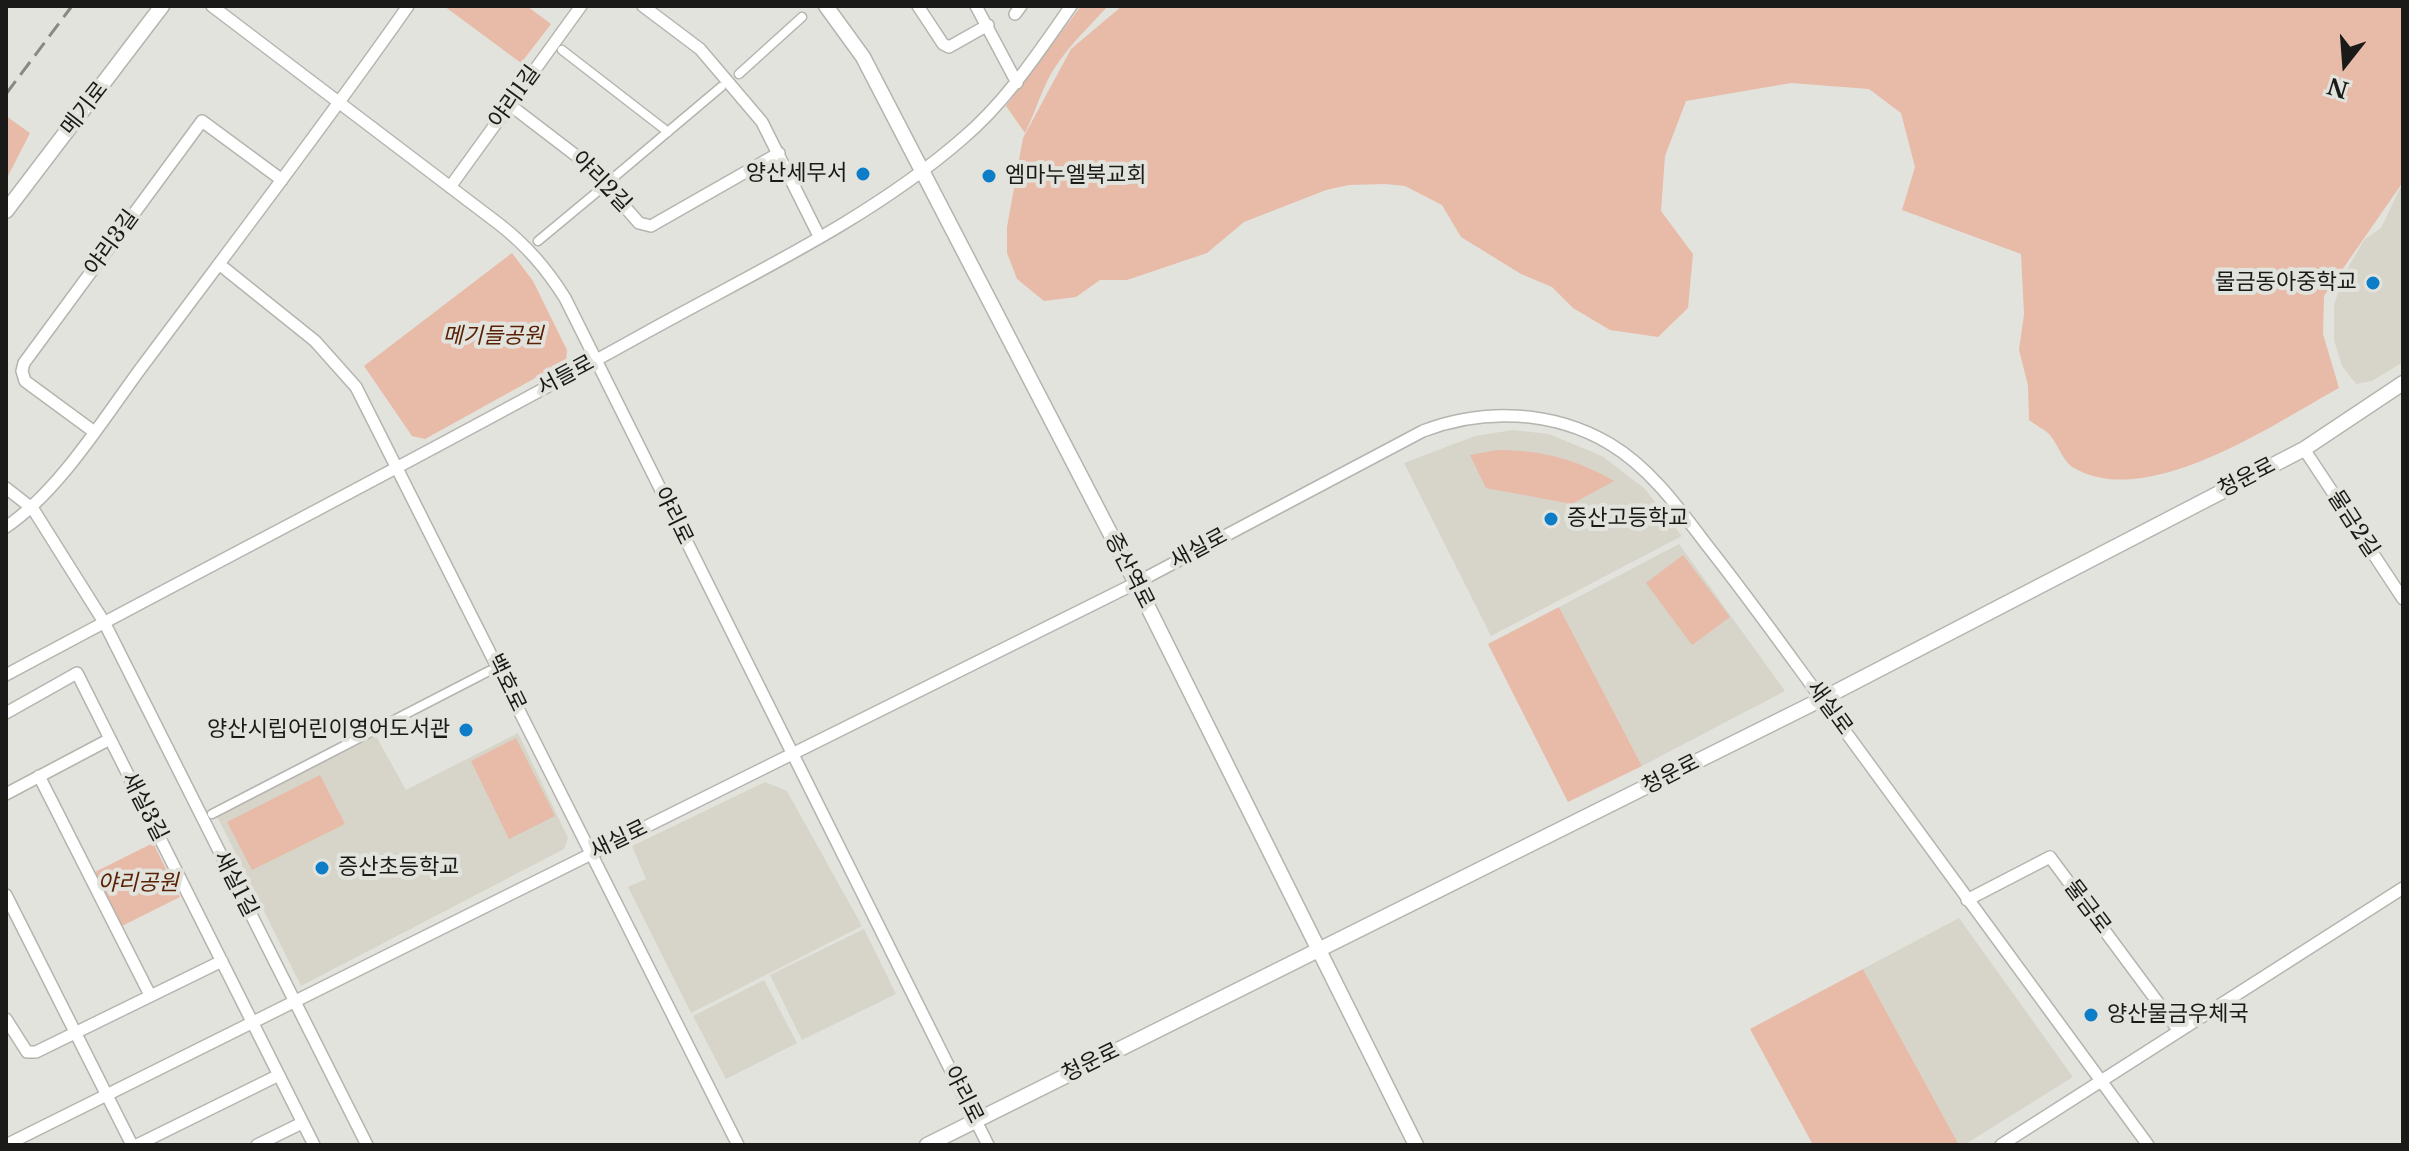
<!DOCTYPE html>
<html>
<head>
<meta charset="utf-8">
<style>
	body { margin:0 }
	#map { position:relative; width:2409px; height:1151px; overflow:hidden; background:#e3e3dd; font-family:"Libre Baskerville",serif }
	canvas { display:block }
	.frame { position:absolute; inset:0; border:8px solid #1a1a18; pointer-events:none }
	.north { position:absolute; left:2305px; top:24px; width:80px; height:80px; -webkit-text-stroke:6px #e3e3dd; paint-order:stroke; rotate:197deg; font-size:22px; font-weight:700; line-height:32px; text-align:center; color:#1a1a18 }
	.north::after { content:''; display:block; margin:auto; width:28px; height:36px; background:#1a1a18; clip-path:polygon(50% 0,100% 100%,50% 72%,0 100%) }
</style>
</head>
<body>
<div id="map">
<canvas width="2409" height="1151"></canvas>
<div class="frame"></div>
<div class="north">N</div>
</div>
<script>
const context = document.querySelector('canvas').getContext('2d');
context.lineJoin = 'round';
function paint(path, color) { context.fillStyle = color; context.fill(path, 'evenodd'); }
function strokePath(path, color, width, dash) { context.strokeStyle = color; context.lineWidth = width; context.lineCap = dash ? 'butt' : 'round'; context.setLineDash(dash || []); context.stroke(path); }
function label(font, color, halo, rows, align = 'center') {
  context.font = font + ' "Libre Baskerville","Noto Sans KR",serif'; context.lineWidth = 8; context.setLineDash([]); context.textBaseline = 'middle'; context.strokeStyle = halo; context.fillStyle = color; for (const [text, x, y, turn = 0] of rows) {
    context.save(); context.translate(x, y); context.rotate((+turn || 0) * Math.PI / 180); context.textAlign = isNaN(turn) ? turn : align; if (halo) context.strokeText(text, 0, 0); context.fillText(text, 0, 0); context.restore();
  }
}
paint(new Path2D(`
	M2403,182v180l-31,19 -16,3 -14,-18 -8,-26v-36l15,-38 15,-26 17,-12z
	M1513,430l36,4 53,22 42,32 38,48 -191,100 -87,-173 71,-27z
	M1679,544l106,147 -143,75 -83,-159z
	M518,733l50,105 -4,11 -263,137 -84,-170 159,-80 30,54z
	M765,782l22,9 75,135 -171,87 -63,-126 18,-8 -14,-33z
	M1959,918l114,159 -109,68h-5l-96,-176z
	M864,929l32,65 -94,46 -32,-65z
	M764,980l33,63 -71,36 -33,-63z`), '#d7d5c9');
paint(new Path2D(`
	M444,6h83l24,18 -30,39z
	M1081,6h27c-22,24 -50,50 -63,80 -7,15 -12,31 -20,47l-19,-27z
	M1122,6h1281v176l-79,114 -1,38 16,54c-64,35 -191,123 -265,80 -11,-6 -16,-24 -25,-34 -5,-5 -14,-9 -20,-14l-1,-35 -9,-35 5,-36 -3,-60 -119,-44 13,-43 -14,-54 -32,-24 -78,-6 -105,18 -21,55 -4,55 32,43 -5,54 -30,29 -48,-7 -37,-22 -21,-21 -31,-13 -60,-37 -19,-32 -37,-19 -20,-2 -36,1 -23,5 -82,32 -37,31 -80,27h-27l-24,17 -32,4 -27,-22 -10,-26v-26l16,-89 48,-89z
	M6,116l24,17 -24,47z
	M512,253l21,28 34,69 -1,11 -141,78 -13,-3 -48,-70z
	M1497,450c44,0 79,9 117,31l-42,23 -86,-16 -16,-33z
	M1683,555l47,62 -38,28 -46,-62z
	M1559,607l83,159 -74,36 -80,-158z
	M516,738l39,78 -46,23 -38,-78z
	M320,775l25,49 -93,46 -25,-48z
	M153,843l27,54 -58,29 -27,-54z
	M1863,969l96,176h-146l-63,-116z`), '#e8baa8');
const pedestrian = new Path2D(`
	M562,50l106,82
	M739,74l63,-57
	M613,178l108,-91
	M538,241l59,-49
	M212,814l277,-143`);
const minor = new Path2D(`
	M212,6l287,218c28,22 47,44 66,74l423,847
	M643,6l57,43 62,73 57,114
	M918,6l25,38 6,3 39,-22
	M976,6l41,77
	M1015,14l6,-8
	M510,105l77,59 52,59 12,3 128,-73
	M450,187l131,-181
	M219,264l96,77 41,46 382,758
	M93,431l-68,-50 -3,-10 2,-8 178,-242 80,59
	M2304,449l99,150
	M6,488l27,21 71,113 263,523
	M6,527c56,-38 100,-113 141,-167 88,-118 177,-234 261,-354
	M6,675c214,-115 429,-225 641,-343 106,-59 223,-113 315,-193 44,-37 76,-86 109,-133
	M6,713l71,-40 237,472
	M39,776l111,219
	M6,794l104,-55
	M6,895l126,250
	M1967,900l83,-43 129,174
	M6,1019l21,33h9l186,-91
	M6,1145l1130,-562 287,-152c60,-23 130,-21 187,13 40,24 68,63 96,100 34,43 66,87 98,131 115,156 229,314 344,470
	M137,1145l142,-70
	M257,1145l45,-22
	M2001,1145l402,-257`);
const tertiary = new Path2D(`
	M826,6l37,51 273,526 280,562
	M6,211l156,-205
	M927,1145l895,-446 482,-250 99,-66`);
strokePath(pedestrian, '#b5b4af', 11);
strokePath(minor, '#b5b4af', 14);
strokePath(tertiary, '#b5b4af', 17);
strokePath(pedestrian, '#fff', 8);
strokePath(minor, '#fff', 11);
strokePath(tertiary, '#fff', 14);
strokePath(new Path2D(`
	M6,94l66,-88`), '#888884', 3, [16, 8]);
for (const [x, y, r, color] of [
	[863,174,8,"#0d7dc7"],
	[989,176,8,"#0d7dc7"],
	[2373,283,8,"#0d7dc7"],
	[1551,519,8,"#0d7dc7"],
	[466,730,8,"#0d7dc7"],
	[322,868,8,"#0d7dc7"],
	[2091,1015,8,"#0d7dc7"]
]) { const dot = new Path2D(); dot.arc(x, y, r, 0, 2 * Math.PI); context.fillStyle = color; context.fill(dot); strokePath(dot, '#e3e3dd', 3); }
label('22px', '#1a1a18', '#e3e3dd', [
	["야리1길",515,97,-54],
	["메기로",85,109,-52],
	["야리2길",601,182,46],
	["야리3길",112,243,-54],
	["서들로",566,376,-28],
	["청운로",2247,478,-27],
	["야리로",673,516,64],
	["물금2길",2353,524,57],
	["새실로",1199,549,-28],
	["증산역로",1129,571,63],
	["백호로",506,683,64],
	["새실로",1829,708,54],
	["청운로",1671,775,-27],
	["새실3길",144,807,63],
	["새실로",619,840,-26],
	["새실1길",235,884,63],
	["물금로",2087,907,53],
	["청운로",1091,1063,-26],
	["야리로",963,1095,63]
]);
label('22px', '#1a1a18', '#e3e3dd', [
	["양산세무서",847,174,"right"],
	["엠마누엘북교회",1005,176],
	["물금동아중학교",2357,283,"right"],
	["증산고등학교",1567,519],
	["양산시립어린이영어도서관",450,730,"right"],
	["증산초등학교",338,868],
	["양산물금우체국",2107,1015]
], 'left');
label('italic 22px', '#592105', '#e3e3dd', [
	["메기들공원",493,337],
	["야리공원",138,884]
]);
</script>
</body>
</html>
